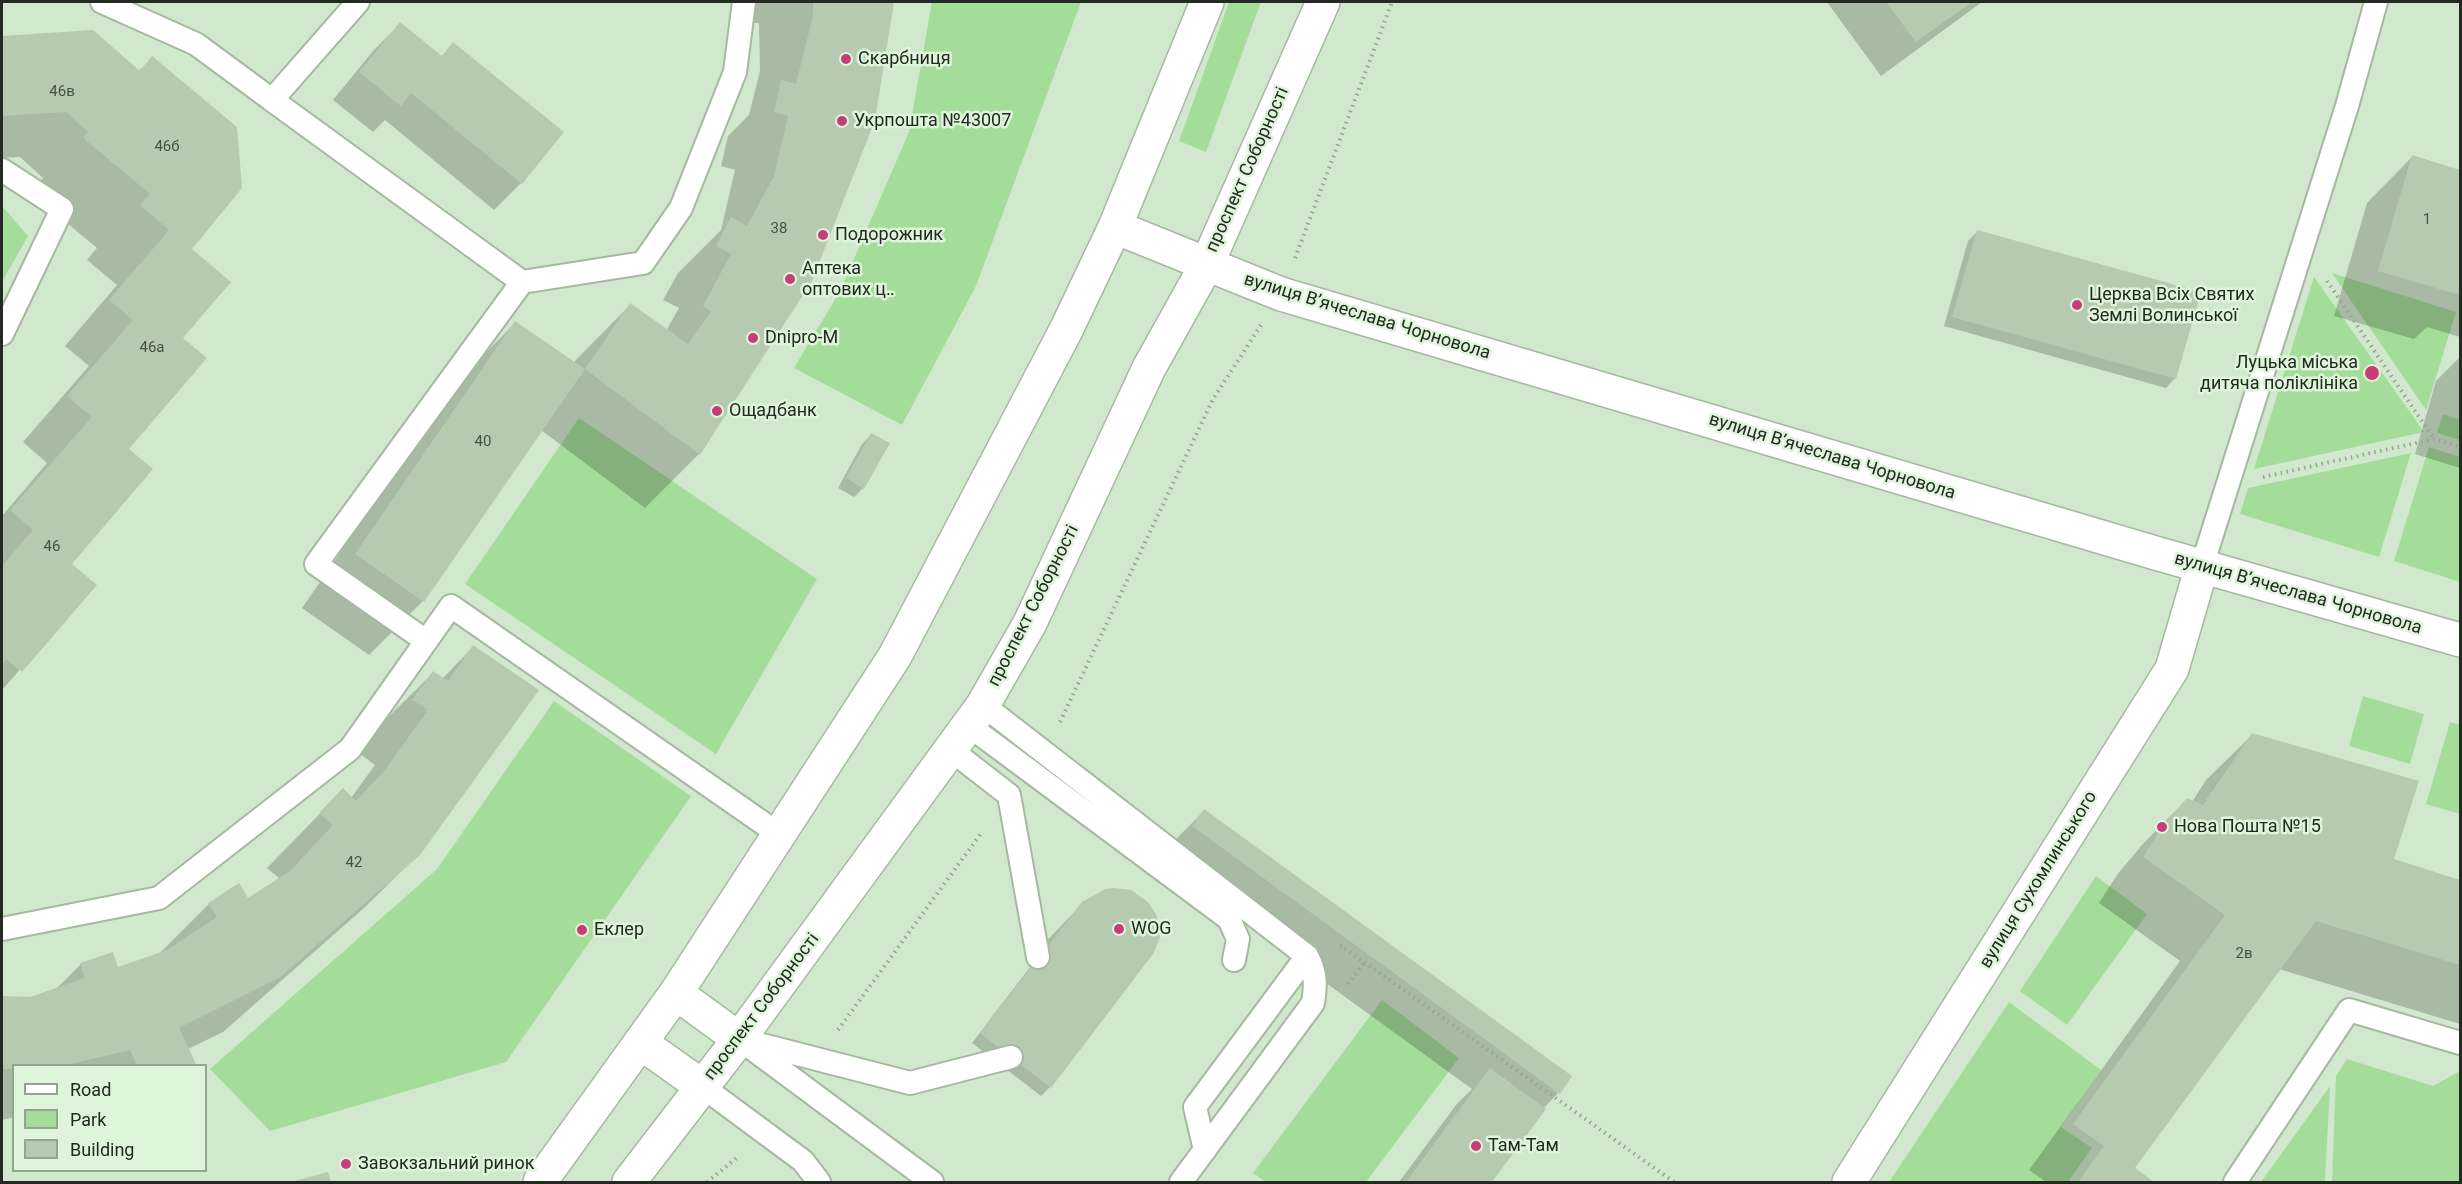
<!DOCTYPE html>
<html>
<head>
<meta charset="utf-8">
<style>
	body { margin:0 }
	#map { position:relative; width:2462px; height:1184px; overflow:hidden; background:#d2e8ce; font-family:Roboto,sans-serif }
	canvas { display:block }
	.frame { position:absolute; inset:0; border:3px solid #222a21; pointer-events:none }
	.legend { position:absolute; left:12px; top:1064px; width:195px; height:108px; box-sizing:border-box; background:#dff5db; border:2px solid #93a491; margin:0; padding:8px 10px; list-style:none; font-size:18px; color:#222a21 }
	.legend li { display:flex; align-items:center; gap:12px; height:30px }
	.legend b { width:30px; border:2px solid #93a491 }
</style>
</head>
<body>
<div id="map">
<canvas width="2462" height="1184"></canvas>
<div class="frame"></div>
<ul class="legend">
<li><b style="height:8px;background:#fff"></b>Road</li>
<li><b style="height:16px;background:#a4dd9a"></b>Park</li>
<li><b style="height:16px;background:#b5cab1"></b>Building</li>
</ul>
</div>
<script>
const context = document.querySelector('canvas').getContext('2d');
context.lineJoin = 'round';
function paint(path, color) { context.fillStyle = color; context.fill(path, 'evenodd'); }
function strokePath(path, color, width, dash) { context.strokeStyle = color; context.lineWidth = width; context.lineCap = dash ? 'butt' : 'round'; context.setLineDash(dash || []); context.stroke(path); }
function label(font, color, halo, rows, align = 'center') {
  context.font = font + ' Roboto,sans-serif'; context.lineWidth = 5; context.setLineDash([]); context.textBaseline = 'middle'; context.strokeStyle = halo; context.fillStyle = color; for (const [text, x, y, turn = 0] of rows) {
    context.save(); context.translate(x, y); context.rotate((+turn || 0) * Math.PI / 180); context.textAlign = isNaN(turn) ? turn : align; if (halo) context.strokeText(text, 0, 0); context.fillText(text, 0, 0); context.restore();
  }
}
paint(new Path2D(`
	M932,2h149l-105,284 -74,139 -108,-57 46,-77 69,-159z
	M1229,2h32l-55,150 -27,-11z
	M2,206l26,30 -26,46z
	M2332,273l124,39 -30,98z
	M2314,277l110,155 -170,37z
	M2443,414l17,6v20l-23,-7z
	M579,418l238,161 -101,175 -251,-170z
	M2429,447l31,10v125l-66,-21z
	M2411,453l-32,104 -139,-43 8,-26z
	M2363,696l61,18 -14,50 -61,-18z
	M554,701l137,95 -185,266 -236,69 -60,-62 227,-200z
	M2450,722l10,3v89l-34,-10z
	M2096,876l51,38 -80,111 -47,-34z
	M1382,1000l77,58 -93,124h-100l-13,-9z
	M2009,1002l92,68 -40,57 31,21 -24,34h-179z
	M2347,1059l86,27 27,-15v111h-128l4,-106z
	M2330,1086l-5,96h-64z`), '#a4dd9a');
paint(new Path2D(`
	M741,2h151l-18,117 -175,335 -54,54 -104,-78 -118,171 -54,54 -67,-47 160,-231 53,-54 58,40 57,-58 36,26 13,-23 -16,-8 15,-27 43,-43 14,-60 -14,-4 7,-30 21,-21 11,-44 -1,-48h-17z
	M1827,2h155l-101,74z
	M400,24l41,33 12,-13 68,139 -27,27 -109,-90 -12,12 -40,-32 40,-49z
	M92,31l47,40 13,-13 38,191 -9,89 -112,226 25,21 -92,105v-174l45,-53 -24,-21 66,-76 -24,-20 52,-61 -30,-25 10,-12 -66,-55 12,-15 -23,-21 -18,1v-120z
	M2412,157l48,14v166l-33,-10 -13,12 -80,-23 33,-113z
	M1977,232l198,146 -9,10 -222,-62 24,-85z
	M2460,357v111l-45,-14 21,-73z
	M872,434l-9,54 -9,9 -16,-9 24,-44z
	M473,647l-54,207 -55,54 -141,124 -35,17 6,14 -2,3h-178v51l-12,3v-123l28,1 26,-9 25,-25 36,5 41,-14 51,-51 39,-4 32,-21 -13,-11 76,-78 8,8 24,-33 -15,-11 19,-28 54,-53 9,6z
	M2252,735l140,125 68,22v142l-181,-55 -147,200 18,13h-104l-17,-12 151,-209 -81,-58 18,-28 25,-30 45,-46 5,3 14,-22z
	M1204,811l354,282 -15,16 -53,73h-91l57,-77 16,-16 -314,-228 12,-16z
	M1083,903l-33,184 -9,9 -69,-53 65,-85 -4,-3z`), '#0003');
paint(new Path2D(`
	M813,2h81l-19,118 -63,161 -112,174 -115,-86 45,-66 58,41 23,-32 -8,-6 28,-52 -15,-8 15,-29 16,9 27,-50 14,-60 -14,-4 7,-32 15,4 17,-68z
	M1886,2h86l-56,40z
	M400,22l42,34 11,-14 111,90 -42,52 -111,-91 -10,13 -42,-34z
	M93,30l47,41 12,-15 85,71 5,61 -50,61 39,33 -48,56 24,20 -78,91 24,20 -81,95 25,21 -75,87 -16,-13 -4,6v-99l31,-36 -23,-20 82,-93 -25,-21 66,-76 -24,-20 60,-70 -29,-25 10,-11 -67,-56 5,-6 -22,-20 -64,4v-80z
	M2412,155l48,15v125l-82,-24z
	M1977,230l224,62 -25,87 -224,-62z
	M515,321l70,48 -161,233 -69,-48z
	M871,433l19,10 -26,46 -18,-11z
	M473,645l66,45 -119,165 -141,123 -100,50 17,36 -59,2 -7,-16 -68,16h-48v3h-12v-73l28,1 55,-19 -5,-15 33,-11 5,15 49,-17 50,-33 -9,-14 31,-20 9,15 42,-27 43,-46 -14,-12 24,-25 13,13 29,-31 43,-60 -16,-10 21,-29 15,10z
	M2252,733l167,48 -25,78 66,21v85l-144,-44 -181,247 19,14h-76l26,-36 -31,-22 152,-209 -82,-58 19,-30 25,-29 16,7z
	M1204,809l368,267 -12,18 -368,-268z
	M1114,888l17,2 17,12 9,14 3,22 -7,16 -102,134 -71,-55 102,-131 23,-13z
	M1490,1068l56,41 -54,73h-86z
	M328,1172l3,10h-40z`), '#b5cab1');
const lane = new Path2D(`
	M102,2l94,42 76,56 86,-98
	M272,100l250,182 -206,282 110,77
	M2,170l60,39 -60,125
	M522,282l121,-19 38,-55 54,-136 9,-70
	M2202,566l145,-460 29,-104
	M983,705l324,251c9,17 9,28 6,47l-132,179
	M968,725l261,194 9,20 -4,21
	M951,750l58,45 29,162
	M2,929l157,-31 191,-149 101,-143 329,229
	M739,1039l171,44 101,-26
	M750,1047l182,135
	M703,1087l100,74 16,21
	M1205,1150l-10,-43 112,-151
	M2235,1182l114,-172 111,33`);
const street = new Path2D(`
	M1849,1182l323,-513 30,-103`);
const secondary = new Path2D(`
	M1115,227l166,67 871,258 308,88
	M676,993l63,46
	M641,1043l62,44
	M540,1182l136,-189 219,-337 171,-326 49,-103 92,-225
	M629,1182l110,-143 244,-334 47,-82 119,-255 58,-104 116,-262`);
strokePath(lane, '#a5b9a1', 26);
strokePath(street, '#a5b9a1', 36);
strokePath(secondary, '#a5b9a1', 36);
strokePath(new Path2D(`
	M1295,258l97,-256
	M2327,281l107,158
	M2263,477l171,-38 26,8
	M1060,722l153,-323 48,-74
	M1340,945l334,237
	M1348,984l16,-21
	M838,1030l144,-198
	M707,1182l32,-26`), '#94a591', 4, [1.5, 4.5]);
strokePath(lane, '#fff', 22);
strokePath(street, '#fff', 33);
strokePath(secondary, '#fff', 33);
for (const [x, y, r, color] of [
	[846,59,6,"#c63d78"],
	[842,121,6,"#c63d78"],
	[823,235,6,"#c63d78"],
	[790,279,6,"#c63d78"],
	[2077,305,6,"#c63d78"],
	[753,338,6,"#c63d78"],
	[2372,373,8,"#c63d78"],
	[717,411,6,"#c63d78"],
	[2162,827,6,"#c63d78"],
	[1119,929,6,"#c63d78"],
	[582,930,6,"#c63d78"],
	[1476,1146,6,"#c63d78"],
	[346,1164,6,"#c63d78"]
]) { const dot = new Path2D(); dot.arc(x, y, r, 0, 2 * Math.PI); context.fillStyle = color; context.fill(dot); strokePath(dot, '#dff5db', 2); }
label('15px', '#475245', null, [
	["46в",62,92],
	["46б",167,147],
	["1",2427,220],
	["38",779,229],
	["46а",152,348],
	["40",483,442],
	["46",52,547],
	["42",354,863],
	["2в",2244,954]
]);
label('18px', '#222a21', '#dff5db', [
	["Скарбниця",858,59],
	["Укрпошта №43007",854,121],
	["Подорожник",835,235],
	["Аптека",802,269],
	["оптових ц‥",802,290],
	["Церква Всіх Святих",2089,295],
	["Землі Волинської",2089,316],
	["Dnipro-M",765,338],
	["Луцька міська",2358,363,"right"],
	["дитяча поліклініка",2358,384,"right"],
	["Ощадбанк",729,411],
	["Нова Пошта №15",2174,827],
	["WOG",1131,929],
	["Еклер",594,930],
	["Там-Там",1488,1146],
	["Завокзальний ринок",358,1164]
], 'left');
label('18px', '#222a21', '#dff5db', [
	["проспект Соборності",1248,170,-66],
	["вулиця Вʼячеслава Чорновола",1367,317,17],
	["вулиця Вʼячеслава Чорновола",1832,457,17],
	["вулиця Вʼячеслава Чорновола",2298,594,16],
	["проспект Соборності",1034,606,-63],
	["вулиця Сухомлинського",2039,880,-58],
	["проспект Соборності",762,1007,-53]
]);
</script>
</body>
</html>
